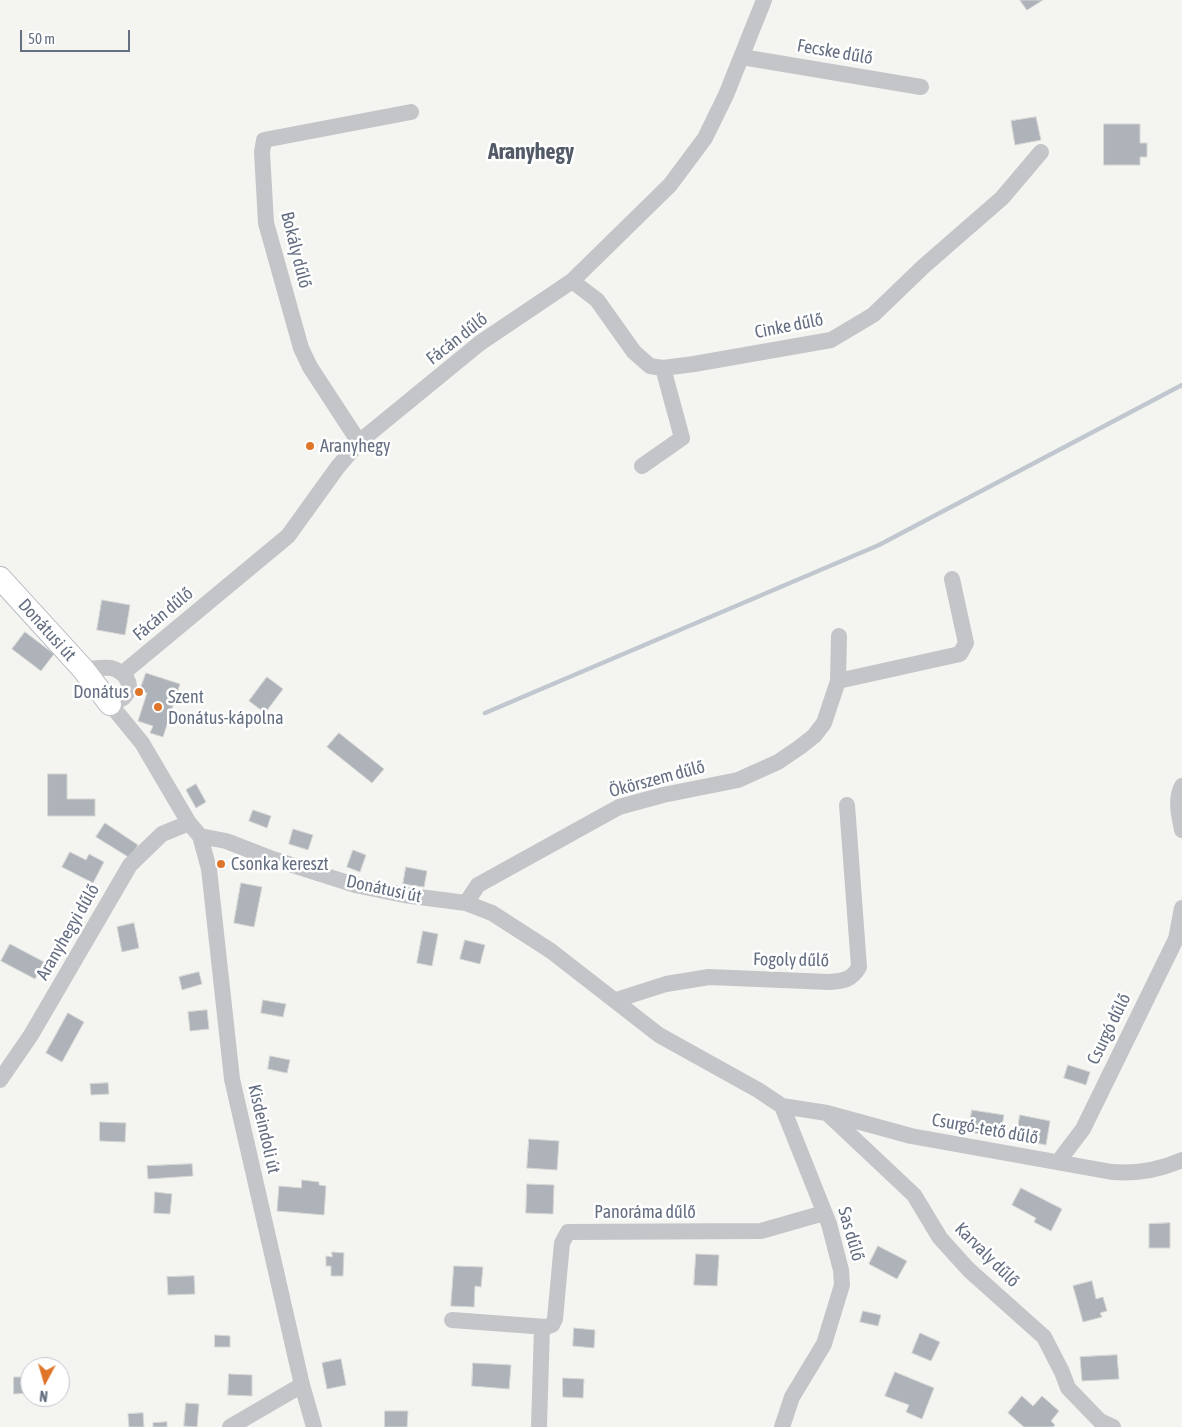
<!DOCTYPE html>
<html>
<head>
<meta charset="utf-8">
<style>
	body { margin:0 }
	#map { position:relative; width:1182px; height:1427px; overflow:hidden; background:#f4f5f1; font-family:"Asap Condensed",sans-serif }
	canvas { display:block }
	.north { position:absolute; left:20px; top:1357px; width:50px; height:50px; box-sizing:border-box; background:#fff; border:1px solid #c1c5cd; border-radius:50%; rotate:186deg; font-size:14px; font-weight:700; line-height:20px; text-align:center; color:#656f82 }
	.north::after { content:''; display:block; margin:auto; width:18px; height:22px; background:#de7528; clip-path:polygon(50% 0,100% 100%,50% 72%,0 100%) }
	.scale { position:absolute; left:20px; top:30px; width:110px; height:22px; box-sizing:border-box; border:2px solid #656f82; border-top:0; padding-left:6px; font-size:15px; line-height:18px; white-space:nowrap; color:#656f82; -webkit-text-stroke:4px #fff; paint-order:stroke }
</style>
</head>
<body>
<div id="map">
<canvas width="1182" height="1427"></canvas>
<div class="north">N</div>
<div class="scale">50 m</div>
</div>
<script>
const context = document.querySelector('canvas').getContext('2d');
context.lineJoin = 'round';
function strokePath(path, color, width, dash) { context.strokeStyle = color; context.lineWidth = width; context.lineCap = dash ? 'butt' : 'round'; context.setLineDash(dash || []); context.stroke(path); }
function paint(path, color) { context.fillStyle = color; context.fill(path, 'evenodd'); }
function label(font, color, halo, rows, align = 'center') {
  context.font = font + ' "Asap Condensed",sans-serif'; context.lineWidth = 5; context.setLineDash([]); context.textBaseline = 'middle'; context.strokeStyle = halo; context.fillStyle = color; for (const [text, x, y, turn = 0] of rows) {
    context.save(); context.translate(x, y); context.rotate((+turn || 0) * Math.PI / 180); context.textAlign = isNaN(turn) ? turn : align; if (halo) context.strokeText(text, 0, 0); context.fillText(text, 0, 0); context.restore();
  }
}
strokePath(new Path2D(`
	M485,713l394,-168 303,-160`), '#c0c7ce', 4.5);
const building = new Path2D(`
	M1020,0h23l-16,10z
	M1036,117l5,23 -26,5 -4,-24z
	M1104,124h36v19h7v14h-7v8h-36z
	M102,600l28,5 -5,30 -28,-5z
	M25,632l29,22 -13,17 -29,-22z
	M146,673l34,11 -17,53 -13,-4 3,-7 -15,-5 9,-28 -7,-3z
	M267,677l16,12 -18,24 -16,-12z
	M339,733l45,36 -12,14 -45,-36z
	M48,774h19v25h28v17h-47z
	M196,784l10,18 -10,6 -10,-18z
	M253,810l18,6 -4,12 -18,-7z
	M105,823l33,22 -8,13 -34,-21z
	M293,829l20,6 -5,15 -19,-6z
	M353,850l13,5 -6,17 -13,-5z
	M70,852l16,8 3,-6 15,8 -11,21 -31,-16z
	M406,867l21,4 -3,16 -21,-3z
	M241,883l21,4 -8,40 -20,-4z
	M134,923l5,25 -17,4 -5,-25z
	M423,931l15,3 -6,32 -15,-3z
	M465,940l20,5 -5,19 -20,-5z
	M10,944l34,18 -9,17 -34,-18z
	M199,972l3,12 -20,6 -3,-13z
	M263,1000l23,4 -3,13 -22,-4z
	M207,1010l2,19 -19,2 -2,-19z
	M68,1013l16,9 -22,40 -16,-9z
	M270,1056l20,4 -3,13 -19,-4z
	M1068,1065l22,7 -4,13 -22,-7z
	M108,1083l1,11 -18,1 -1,-11z
	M972,1110l32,5 -4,22 -32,-5z
	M1020,1115l30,6 -4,24 -30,-6z
	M100,1122l26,1 -1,19 -25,-1z
	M529,1139l30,2 -2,29 -30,-2z
	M192,1164l1,12 -45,3 -1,-13z
	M302,1180l17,2v3l7,1 -2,29 -47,-4 2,-25 22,2z
	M527,1184l27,1 -1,29 -27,-1z
	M1021,1188l41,21 -11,22 -17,-9 2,-4 -24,-13z
	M155,1192l17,2 -2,20 -16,-1z
	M1170,1223v25h-21v-24z
	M878,1246l29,15 -10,18 -28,-15z
	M332,1252l12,1 -1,23h-12v-10h-5v-10l6,1z
	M696,1254l23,1 -2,31 -23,-1z
	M454,1266l29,1 -2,20 -6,-1 -1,21 -23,-1z
	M194,1276l1,18 -27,1 -1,-18z
	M1092,1281l4,18 7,-2 4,14 -7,2 2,4 -19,5 -10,-36z
	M863,1311l18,4 -3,11 -18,-4z
	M574,1328l21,2 -1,18 -21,-2z
	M920,1333l20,9 -9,19 -19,-8z
	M215,1335l15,1v11h-15z
	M1117,1355l2,24 -37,2 -2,-24z
	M341,1359l5,26 -19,4 -5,-26z
	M473,1363l38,2 -2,24 -37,-3z
	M895,1372l39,16 -12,31 -16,-7 3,-7 -24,-9z
	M229,1374l23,1v21l-24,-1z
	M14,1377h16v16l-16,1z
	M563,1378l21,1 -1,19 -20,-1z
	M1022,1396l11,10 9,-10 17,15 -8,10 4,4 -2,2h-29l-16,-14z
	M186,1403l13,1 -2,23 -13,-1z
	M385,1411h23l-1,16h-22z
	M143,1413l1,14h-15l-1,-13z
	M167,1422v5h-14v-4z`);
paint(building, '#aeb2b9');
strokePath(building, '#d6d6d4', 1);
const secondary = new Path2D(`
	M0,578l83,91 27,35`);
strokePath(secondary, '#b5b8be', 24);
strokePath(new Path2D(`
	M742,57l179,30
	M572,281l25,19 37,52 16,14 13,2 31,-4 137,-24 42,-25 51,-49 78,-68 39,-46
	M359,442l-49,-75 -9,-19 -35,-125 -4,-71 2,-12 147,-28
	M642,466l40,-28 -19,-70
	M83,669c8,0 19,-2 28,-1 13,3 25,17 13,29 -3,3 -10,5 -14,7l32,39 47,80 11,13 26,5 44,17 85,27 49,10 62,8 26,10 59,38 108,84 99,55 24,16 45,7 84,23 201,36c25,2 47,-2 70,-12
	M123,673l165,-137 49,-68 22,-26 121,-99 92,-62 98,-96 35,-47 21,-43 38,-95
	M838,681l122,-27 6,-11 -14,-64
	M1182,786c-7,13 -3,30 0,44
	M200,836l9,33 23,210 70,306 12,42
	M466,903l12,-18 141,-78 44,-12 75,-15 40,-18 22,-15 14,-11 10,-13 14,-42 1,-45
	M616,1000l50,-16 43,-7 120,5c14,-1 23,-2 30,-15l-12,-162
	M0,1080l31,-45 99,-170 32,-31 27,-11
	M782,1106l47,118 12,46 1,15 -18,59 -32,53 -10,30
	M829,1115l85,80 26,43 29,32 75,67 18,35 6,16 32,33 13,6
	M1058,1162l25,-33 93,-190 6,-31
	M452,1320l94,7 6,-2 3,-6 7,-76 6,-11 193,-1 63,-18
	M230,1427l72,-42
	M539,1427l3,-100`), '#c3c5c9', 16);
strokePath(secondary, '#fff', 22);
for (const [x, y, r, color] of [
	[310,446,5,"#de7528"],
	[139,692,5,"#de7528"],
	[158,707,5,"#de7528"],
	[221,864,5,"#de7528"]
]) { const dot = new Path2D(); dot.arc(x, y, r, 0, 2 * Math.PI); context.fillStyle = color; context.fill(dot); strokePath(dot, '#fff', 2); }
label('18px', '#656f82', '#fff', [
	["Fecske dűlő",835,52,10],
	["Bokály dűlő",296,250,76],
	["Cinke dűlő",789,326,-11],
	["Fácán dűlő",457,339,-38],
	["Fácán dűlő",163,614,-40],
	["Donátusi út",47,630,48],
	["Ökörszem dűlő",657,779,-15],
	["Donátusi út",384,889,12],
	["Aranyhegyi dűlő",68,932,-60],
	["Fogoly dűlő",791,960,1],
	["Csurgó dűlő",1109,1029,-64],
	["Kisdeindoli út",264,1129,77],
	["Csurgó-tető dűlő",985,1129,10],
	["Panoráma dűlő",645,1212],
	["Sas dűlő",851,1234,74],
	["Karvaly dűlő",987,1255,45]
]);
label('18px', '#656f82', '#fff', [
	["Aranyhegy",320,446],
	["Donátus",129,692,"right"],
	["Szent",168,697],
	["Donátus-kápolna",168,718],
	["Csonka kereszt",231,864]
], 'left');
label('bold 22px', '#525a67', '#fff', [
	["Aranyhegy",531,152]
]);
</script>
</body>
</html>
